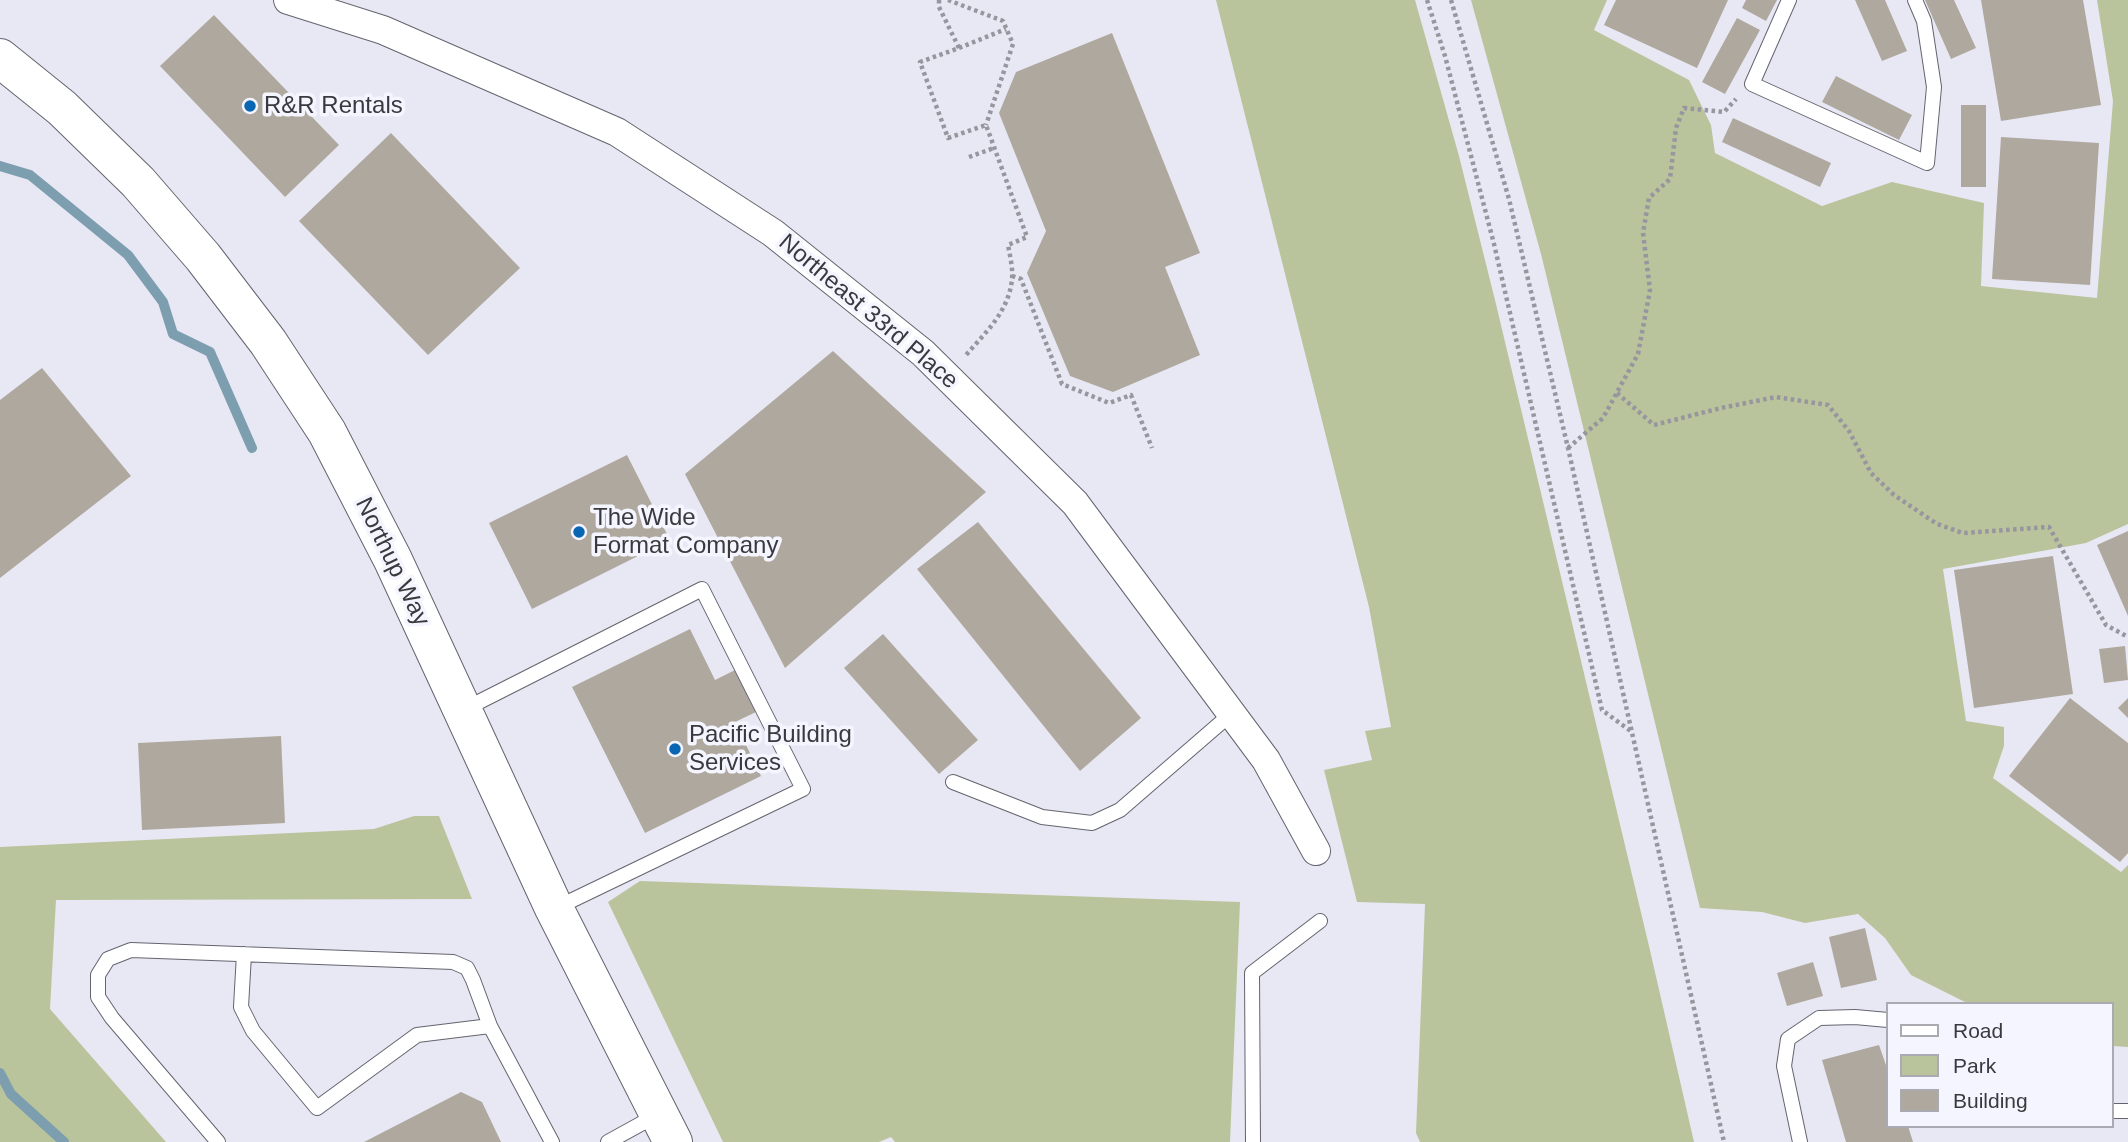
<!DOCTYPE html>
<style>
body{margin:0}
#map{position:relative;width:2128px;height:1142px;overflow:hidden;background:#e8e8f4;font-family:Arial,sans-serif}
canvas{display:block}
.legend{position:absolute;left:1886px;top:1002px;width:228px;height:126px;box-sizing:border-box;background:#f5f5ff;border:2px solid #aaaab2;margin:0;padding:9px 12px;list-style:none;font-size:21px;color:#3a3a3e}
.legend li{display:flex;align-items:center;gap:14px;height:35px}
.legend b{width:35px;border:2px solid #aaaab2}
</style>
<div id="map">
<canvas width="2128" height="1142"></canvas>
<ul class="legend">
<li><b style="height:9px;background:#fff"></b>Road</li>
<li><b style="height:19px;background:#b9c49c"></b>Park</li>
<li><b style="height:19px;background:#afa89e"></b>Building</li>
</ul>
</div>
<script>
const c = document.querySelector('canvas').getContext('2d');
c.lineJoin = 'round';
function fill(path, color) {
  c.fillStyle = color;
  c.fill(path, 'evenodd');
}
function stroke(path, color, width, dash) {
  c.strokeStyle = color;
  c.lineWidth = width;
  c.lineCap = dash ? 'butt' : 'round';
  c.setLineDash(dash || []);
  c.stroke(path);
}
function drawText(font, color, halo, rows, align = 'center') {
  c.font = font + ' Arial,sans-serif';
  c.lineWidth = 7;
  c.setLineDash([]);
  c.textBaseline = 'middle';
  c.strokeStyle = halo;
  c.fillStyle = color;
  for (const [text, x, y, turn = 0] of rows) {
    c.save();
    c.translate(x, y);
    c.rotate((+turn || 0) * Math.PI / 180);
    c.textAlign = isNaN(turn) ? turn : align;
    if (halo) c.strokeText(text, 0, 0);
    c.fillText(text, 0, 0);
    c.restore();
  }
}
fill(new Path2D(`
 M 1216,0 L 1415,0 L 1459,156 L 1495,300 L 1649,946 L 1694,1142 L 1420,1142 L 1416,1133 L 1425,904 L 1357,902 L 1324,770 L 1372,760 L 1365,731 L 1391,727 L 1369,607 Z
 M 1471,0 L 1607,0 L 1594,30 L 1689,80 L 1711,125 L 1715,153 L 1822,206 L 1892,182 L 1984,203 L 1981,286 L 2097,298 L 2113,101 L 2097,0 L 2128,0 L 2128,524 L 2086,543 L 1943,569 L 1966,721 L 2004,727 L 2004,746 L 1993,778 L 2121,872 L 2128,865 L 2128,1047 L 2112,1046 L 2112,1004 L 1969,1004 L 1911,975 L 1885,938 L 1858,914 L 1805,923 L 1762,912 L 1700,908 L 1541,254 Z
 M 414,816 L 439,816 L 472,899 L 56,900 L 50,1009 L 166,1142 L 0,1142 L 0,847 L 374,829 Z
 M 640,881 L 1240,902 L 1230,1142 L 895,1142 L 891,1137 L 879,1142 L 723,1142 L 608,902 Z`), '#b9c49c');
stroke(new Path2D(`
 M 0,166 L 30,175 L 128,255 L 163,302 L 173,334 L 210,352 L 252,448
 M 0,1073 L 11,1094 L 64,1142`), '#7c9eaf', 10);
fill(new Path2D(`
 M 1616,0 L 1728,0 L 1697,68 L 1604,25 Z
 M 1746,0 L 1777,0 L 1766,21 L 1742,8 Z
 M 1855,0 L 1885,0 L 1907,51 L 1882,61 Z
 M 1925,0 L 1954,0 L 1976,48 L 1951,59 Z
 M 1981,0 L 2083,0 L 2101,105 L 2001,121 Z
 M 214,15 L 339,145 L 285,197 L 160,66 Z
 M 1737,18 L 1760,30 L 1725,94 L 1702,82 Z
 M 1112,33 L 1200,253 L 1165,267 L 1200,355 L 1113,392 L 1070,376 L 1027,273 L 1046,231 L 999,113 L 1016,72 Z
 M 1836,76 L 1912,115 L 1899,140 L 1822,102 Z
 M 1961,105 L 1986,105 L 1986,187 L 1961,187 Z
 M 1733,118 L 1831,163 L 1820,187 L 1722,142 Z
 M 391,133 L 520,268 L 428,355 L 299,221 Z
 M 2001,137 L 2099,143 L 2090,285 L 1992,279 Z
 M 833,351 L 986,492 L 785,668 L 685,474 Z
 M 42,368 L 131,476 L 0,578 L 0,400 Z
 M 627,455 L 670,540 L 532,609 L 489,523 Z
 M 978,522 L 1141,718 L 1080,771 L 917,569 Z
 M 2128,531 L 2128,616 L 2097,545 Z
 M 2053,556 L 2073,694 L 1974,708 L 1954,570 Z
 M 690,629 L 715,680 L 735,670 L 756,712 L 735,722 L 761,776 L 645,833 L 572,687 Z
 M 883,634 L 978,740 L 939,774 L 844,668 Z
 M 2125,646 L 2128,680 L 2104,683 L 2099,649 Z
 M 2070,698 L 2128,743 L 2128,853 L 2120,862 L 2009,776 Z
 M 2128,698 L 2128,718 L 2118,708 Z
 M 281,736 L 285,823 L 142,830 L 138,743 Z
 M 1865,928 L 1877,980 L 1841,988 L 1829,937 Z
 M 1813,962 L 1823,996 L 1787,1006 L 1777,973 Z
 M 1879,1045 L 1888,1071 L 1888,1126 L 1908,1126 L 1913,1142 L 1846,1142 L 1822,1060 Z
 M 461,1092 L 482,1102 L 501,1142 L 364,1142 Z`), '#afa89e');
const lane = new Path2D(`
 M 1789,0 L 1752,84 L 1927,163 L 1934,87 L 1924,21 L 1915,0
 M 463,710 L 702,589 L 803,789 L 556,908
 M 953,782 L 1042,817 L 1092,823 L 1120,810 L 1232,713
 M 244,954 L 241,1007 L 253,1031 L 317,1108 L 417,1035 L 490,1026
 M 2112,1111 L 2128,1111
 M 218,1142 L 112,1018 L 98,997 L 98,975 L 108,959 L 131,950 L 453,962 L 467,968 L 473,980 L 490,1026 L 552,1142
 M 608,1142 L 657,1115
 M 1253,1142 L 1252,973 L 1320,921
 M 1800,1142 L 1784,1066 L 1788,1039 L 1819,1018 L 1855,1017 L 1888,1020`);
const street = new Path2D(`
 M 288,0 L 383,30 L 617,132 L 773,233 L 923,353 L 1075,503 L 1266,760 L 1316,851`);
const secondary = new Path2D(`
 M 0,58 L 62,108 L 138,182 L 203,257 L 268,342 L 327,432 L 393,560 L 554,908 L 673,1142`);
stroke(lane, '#64646f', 16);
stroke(street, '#64646f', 30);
stroke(secondary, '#64646f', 40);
stroke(new Path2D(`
 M 939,0 L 939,7 L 959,48 L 920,62 L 948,138 L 986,125 L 1027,237 L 1008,245 C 1010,256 1013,268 1012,279 C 1009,311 986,332 966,355
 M 948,0 L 1003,21 L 1013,44 L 986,125
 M 1427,0 L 1445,56 L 1494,244 L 1602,710 L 1632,732
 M 1451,0 L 1509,199 L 1568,448 L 1724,1142
 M 959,48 L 1006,29
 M 969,157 L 994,148
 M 1012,276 L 1021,279 L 1062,384 L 1109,403 L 1131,395 L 1152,448
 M 1617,393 L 1654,425 L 1721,408 L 1776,397 L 1828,405 L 1849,431 L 1871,473 L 1894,495 L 1937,524 L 1963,533 L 2049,527 L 2106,625 L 2128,637
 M 1568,448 L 1603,418 L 1638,354 L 1650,290 L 1643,233 L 1649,198 L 1670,179 L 1676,128 L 1684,108 L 1724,112 L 1736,99`), '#96969e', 4.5, [3.5, 3.5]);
stroke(lane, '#fff', 14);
stroke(street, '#fff', 28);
stroke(secondary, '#fff', 38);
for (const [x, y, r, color] of [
 [250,106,7,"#0a65b2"],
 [579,532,7,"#0a65b2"],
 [675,749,7,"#0a65b2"]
]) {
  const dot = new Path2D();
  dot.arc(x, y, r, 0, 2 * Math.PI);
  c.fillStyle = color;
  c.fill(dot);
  stroke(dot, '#f5f5ff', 2.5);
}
drawText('24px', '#3a3a3e', '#f5f5ff', [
 ["R&R Rentals",264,106],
 ["The Wide",593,518],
 ["Format Company",593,546],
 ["Pacific Building",689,735],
 ["Services",689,763]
], 'left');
drawText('24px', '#3a3a3e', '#f5f5ff', [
 ["Northeast 33rd Place",868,312,40],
 ["Northup Way",392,562,64]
]);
</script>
